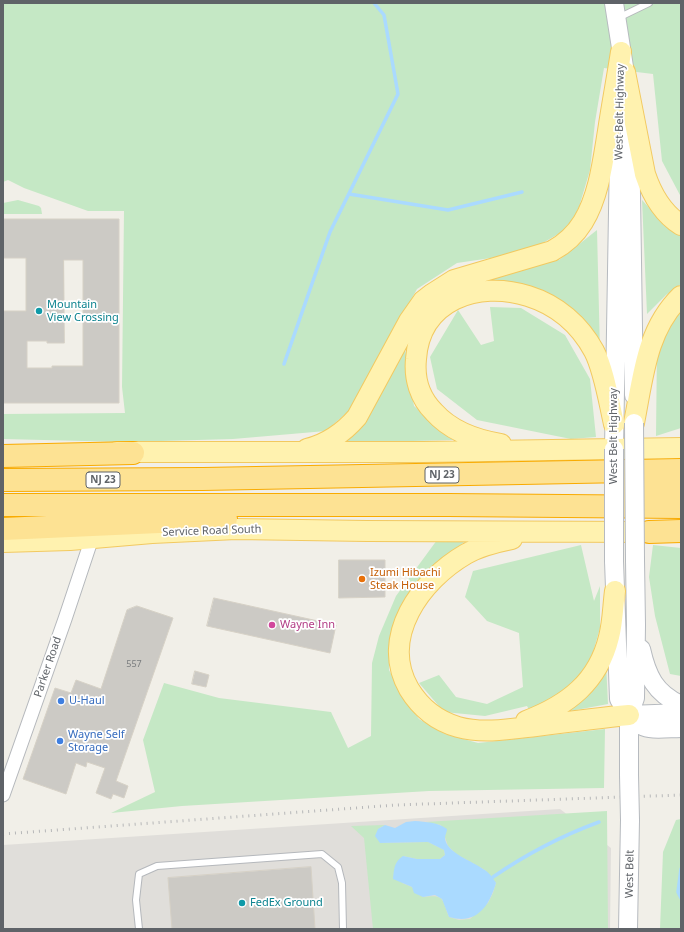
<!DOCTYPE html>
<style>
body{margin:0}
#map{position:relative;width:684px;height:932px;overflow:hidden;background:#f1efe8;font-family:"Noto Sans",sans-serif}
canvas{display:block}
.frame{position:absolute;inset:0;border:4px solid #5f6368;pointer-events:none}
</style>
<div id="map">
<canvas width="684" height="932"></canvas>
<div class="frame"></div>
</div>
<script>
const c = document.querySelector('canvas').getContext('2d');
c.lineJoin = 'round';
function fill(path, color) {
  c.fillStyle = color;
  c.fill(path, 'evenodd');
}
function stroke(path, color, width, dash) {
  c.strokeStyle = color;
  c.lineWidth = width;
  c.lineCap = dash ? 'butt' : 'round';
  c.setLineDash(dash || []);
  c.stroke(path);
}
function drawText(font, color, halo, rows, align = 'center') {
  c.font = font + ' "Noto Sans",sans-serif';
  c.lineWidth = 3.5;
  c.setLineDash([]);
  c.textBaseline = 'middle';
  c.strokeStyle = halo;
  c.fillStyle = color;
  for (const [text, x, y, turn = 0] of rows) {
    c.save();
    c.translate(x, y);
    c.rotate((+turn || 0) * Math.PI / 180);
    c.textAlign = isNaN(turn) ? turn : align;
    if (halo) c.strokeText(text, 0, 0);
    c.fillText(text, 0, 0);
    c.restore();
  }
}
fill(new Path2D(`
 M 560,809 L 611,848 L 610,929 L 3,929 L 3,845 Z`), '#e0deda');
fill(new Path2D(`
 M 3,3 L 681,3 L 681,197 L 662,161 L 653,74 L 604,68 L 595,122 L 590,170 L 579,207 L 569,228 L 525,253 L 457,263 L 417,289 L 352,408 L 326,431 L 233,439 L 125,442 L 3,439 L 3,414 L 125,413 L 122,387 L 124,211 L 88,211 L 24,188 L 8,180 L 3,182 Z
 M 18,200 L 39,206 L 41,208 L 42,214 L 3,214 L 3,203 Z
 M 642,200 L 667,227 L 681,235 L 681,284 L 666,295 L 647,314 Z
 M 597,230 L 600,352 L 534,289 L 475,279 L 560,254 L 559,260 Z
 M 490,307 L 521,308 L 565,335 L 590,379 L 596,437 L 571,439 L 477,420 L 437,389 L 430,357 L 458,310 L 481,345 L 494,341 Z
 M 681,307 L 681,428 L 656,436 L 657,345 Z
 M 404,342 L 414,406 L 453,440 L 333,443 Z
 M 437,540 L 467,540 L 434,565 L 407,597 L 390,640 L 389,670 L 402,695 L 419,719 L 445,734 L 478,743 L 605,729 L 604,788 L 429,791 L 182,806 L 111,813 L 155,792 L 143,740 L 164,683 L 219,698 L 331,712 L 348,748 L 371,736 L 372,663 L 379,636 L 396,596 Z
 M 581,545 L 594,601 L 600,586 L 600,628 L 592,656 L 573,685 L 531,713 L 527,706 L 485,716 L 444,712 L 419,683 L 439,675 L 456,697 L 487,704 L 523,687 L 519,633 L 487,621 L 465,597 L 473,571 Z
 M 653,545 L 681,548 L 681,676 L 670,674 L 655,616 L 649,577 Z
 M 606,663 L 608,704 L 560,713 Z
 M 607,811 L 608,929 L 373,929 L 364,838 L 351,826 L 385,825 L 378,829 L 380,843 L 428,842 L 444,850 L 445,855 L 440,859 L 417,859 L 403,856 L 402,883 L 412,887 L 423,897 C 445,894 442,899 449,917 L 459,920 L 470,919 L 488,903 L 493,893 L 496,883 L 485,870 L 456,854 L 448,846 L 441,825 L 425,822 Z
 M 681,819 L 681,929 L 660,929 L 663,852 L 676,820 Z`), '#c5e8c5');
fill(new Path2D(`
 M 415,821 C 426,822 438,822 447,829 C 447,832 445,835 445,838 C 446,853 473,861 483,869 C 489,872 493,878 496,883 C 489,907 476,925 449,917 L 442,899 L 435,895 L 423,897 L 414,893 L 412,887 L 393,879 C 394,869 394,862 403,856 L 417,859 L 440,859 L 445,855 L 444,850 L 428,842 L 380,843 L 375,836 L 378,829 L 385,825 L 395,828 L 406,822 Z`), '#aadaff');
stroke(new Path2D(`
 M 349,194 L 448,210 L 522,192
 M 284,364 L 330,232 L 398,94 L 384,15 L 374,3
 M 681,869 L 678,892 L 681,898
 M 493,877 C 525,855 561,836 599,822`), '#aadaff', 3.5);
const building = new Path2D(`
 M 3,219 L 119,219 L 119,403 L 3,403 L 3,311 L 26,311 L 26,258 L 3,258 ZM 64,260 L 83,260 L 83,366 L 52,366 L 52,368 L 27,368 L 27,341 L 47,341 L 47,343 L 64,343 Z
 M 339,560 L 385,560 L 385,597 L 339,598 Z
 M 214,598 L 336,625 L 330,653 L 207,626 Z
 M 137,606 L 173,618 L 116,781 L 128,786 L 124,798 L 113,794 L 111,799 L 96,793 L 105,768 L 87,762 L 86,767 L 76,763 L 66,794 L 23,779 L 55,688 L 71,693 L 76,680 L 101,689 L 127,610 Z
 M 195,671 L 209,675 L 206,687 L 192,684 Z
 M 311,867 L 315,929 L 172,929 L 168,878 Z`);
fill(building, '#cccac5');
stroke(building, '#d6d1c6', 1);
const lane = new Path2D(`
 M 618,18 L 649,3
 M 139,929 L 136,900 L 139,874 L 157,866 L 322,854 L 338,867 L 342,883 L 343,929`);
const street = new Path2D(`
 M 3,795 L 65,619 L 92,538`);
const secondary = new Path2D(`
 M 614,3 L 624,67
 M 630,128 L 634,395
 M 614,449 L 619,153
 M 614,561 L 619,699 C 639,733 644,729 681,728
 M 641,649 C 647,676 655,693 681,705
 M 629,715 L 681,713
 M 629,775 L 629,715 L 635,698 L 636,625 L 635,560
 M 628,929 L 630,820`);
const primary = new Path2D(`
 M 625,72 L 645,174 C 652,195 662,213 681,225
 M 634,423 C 643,378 646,330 681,296
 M 501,444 C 476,440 451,431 434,412 C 420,398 414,379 416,359 C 420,300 478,280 528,296 C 557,305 580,325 594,351 C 604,370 609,402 614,424
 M 307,449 C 327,444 344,432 357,417 L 409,321 L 423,301 L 432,294 L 454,280 L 552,251 C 565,244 575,235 583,222 C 599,196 603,161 608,131 C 612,104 617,78 621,52
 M 117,452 L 423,452 L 681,448
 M 512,539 C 497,542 480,546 466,554 C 421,580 379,637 409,689 C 420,707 437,721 458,727 C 483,734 511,729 536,726 C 567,722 598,718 629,715
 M 3,542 L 70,540 L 152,533 L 236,529 L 367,531 L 653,532
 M 526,721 C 568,705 598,682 609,637 C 613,622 613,606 615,591`);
const highway = new Path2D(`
 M 3,456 L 133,453
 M 3,480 L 203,479 L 681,470
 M 624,486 L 681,487
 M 3,505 L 448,505 L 681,507
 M 3,529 L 226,519
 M 649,532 L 681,531`);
stroke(lane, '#b5b8bc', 8);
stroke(street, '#b5b8bc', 15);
stroke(secondary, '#b6babf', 20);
stroke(primary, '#f2c960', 22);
stroke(highway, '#f9ab00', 24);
stroke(lane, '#fff', 6);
stroke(street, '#fff', 13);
stroke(secondary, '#fff', 18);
stroke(primary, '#fff2af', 20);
stroke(highway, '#fde293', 22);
stroke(new Path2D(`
 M 3,834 L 396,805 L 681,795`), '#b6b7b8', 3, [1, 5]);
const secondaryBridge = new Path2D(`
 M 634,423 L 635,560
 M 614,561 L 614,449
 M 629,775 L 630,820`);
stroke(secondaryBridge, '#b6babf', 20, []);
stroke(secondaryBridge, '#fff', 18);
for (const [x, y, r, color] of [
 [39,311,4,"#0f9aa8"],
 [362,579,4,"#e8710a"],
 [272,625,4,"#d1479c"],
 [61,701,4,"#3f7fe0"],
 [60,741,4,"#3f7fe0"],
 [242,903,4,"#0f9aa8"]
]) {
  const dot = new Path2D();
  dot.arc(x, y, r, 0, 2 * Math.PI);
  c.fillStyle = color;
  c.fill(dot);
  stroke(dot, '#fff', 1.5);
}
drawText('9px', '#7a7d7f', null, [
 ["557",134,664]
]);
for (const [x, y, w] of [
 [442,475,34],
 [103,480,34]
]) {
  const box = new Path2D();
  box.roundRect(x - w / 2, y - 8, w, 16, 3);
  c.fillStyle = '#fff';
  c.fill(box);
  stroke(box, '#5f6368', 1);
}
drawText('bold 10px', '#5f6368', null, [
 ["NJ 23",442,475],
 ["NJ 23",103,480]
]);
drawText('11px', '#5f6368', '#fff', [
 ["West Belt Highway",620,112,-89],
 ["West Belt Highway",614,436,-90],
 ["Service Road South",212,531,-2],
 ["Parker Road",48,667,-71],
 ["West Belt",630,874,-89]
]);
drawText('11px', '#0d838f', '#fff', [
 ["Mountain",47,305],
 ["View Crossing",47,318],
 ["FedEx Ground",250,903]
], 'left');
drawText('11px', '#c56008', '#fff', [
 ["Izumi Hibachi",370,573],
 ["Steak House",370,586]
], 'left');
drawText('11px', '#b23c85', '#fff', [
 ["Wayne Inn",280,625]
], 'left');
drawText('11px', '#366cbe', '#fff', [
 ["U-Haul",69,701],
 ["Wayne Self",68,735],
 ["Storage",68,748]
], 'left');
</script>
